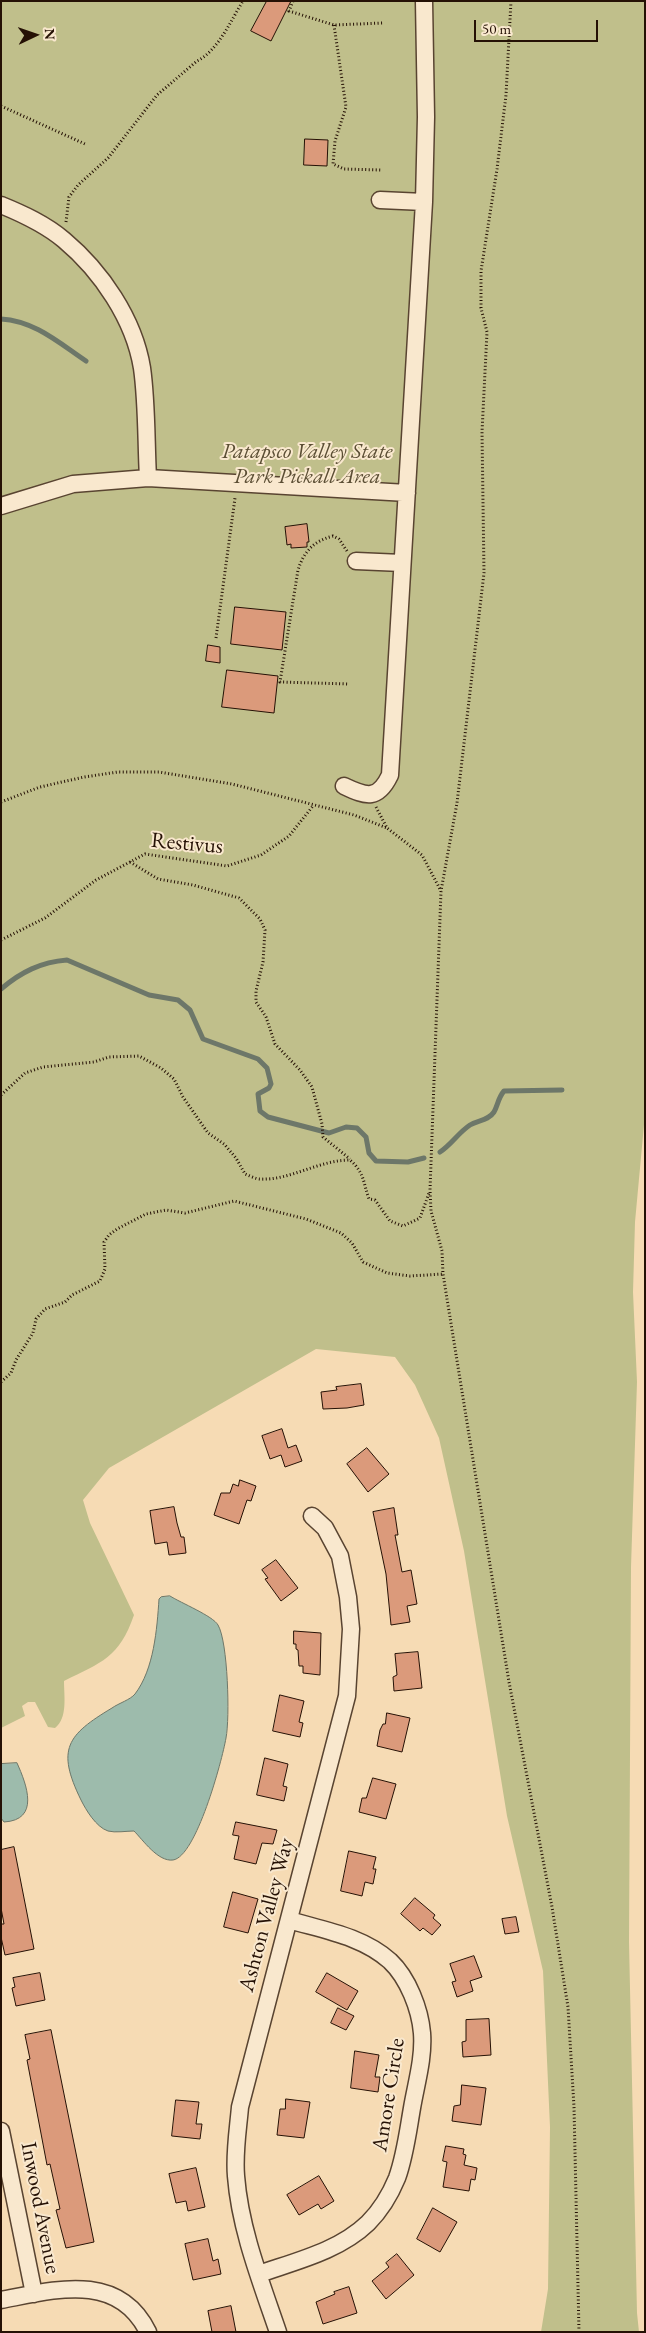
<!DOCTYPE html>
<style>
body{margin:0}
#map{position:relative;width:646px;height:2333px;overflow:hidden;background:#f6dbb4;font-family:"EB Garamond",serif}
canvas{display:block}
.frame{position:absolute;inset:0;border:2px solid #251105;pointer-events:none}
.north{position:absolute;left:10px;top:10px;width:50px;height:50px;-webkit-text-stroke:4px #f9e8ce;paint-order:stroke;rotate:87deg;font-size:14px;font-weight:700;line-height:20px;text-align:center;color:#251105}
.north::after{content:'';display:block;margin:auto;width:18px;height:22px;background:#251105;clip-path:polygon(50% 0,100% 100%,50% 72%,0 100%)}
.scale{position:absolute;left:474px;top:20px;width:124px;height:22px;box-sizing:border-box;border:2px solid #251105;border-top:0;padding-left:6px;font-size:15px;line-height:18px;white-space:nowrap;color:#251105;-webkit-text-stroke:4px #f9e8ce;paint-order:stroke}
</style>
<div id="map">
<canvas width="646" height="2333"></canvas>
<div class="frame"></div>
<div class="north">N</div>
<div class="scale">50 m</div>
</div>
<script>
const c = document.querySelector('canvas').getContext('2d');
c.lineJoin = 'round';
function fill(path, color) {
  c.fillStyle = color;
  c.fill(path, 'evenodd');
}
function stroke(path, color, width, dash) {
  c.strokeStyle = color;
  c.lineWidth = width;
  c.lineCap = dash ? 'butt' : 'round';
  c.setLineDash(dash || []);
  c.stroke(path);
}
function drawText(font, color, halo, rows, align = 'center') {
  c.font = font + ' "EB Garamond",serif';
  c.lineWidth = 4;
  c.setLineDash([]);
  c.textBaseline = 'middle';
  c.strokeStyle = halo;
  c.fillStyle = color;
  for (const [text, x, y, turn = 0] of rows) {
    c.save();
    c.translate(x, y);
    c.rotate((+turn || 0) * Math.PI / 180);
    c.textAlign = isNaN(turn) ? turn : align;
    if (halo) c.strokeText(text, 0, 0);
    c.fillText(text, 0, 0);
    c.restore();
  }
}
fill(new Path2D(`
 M 1,1 L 645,1 L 645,1114 L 635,1222 L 633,1292 L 637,1382 L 631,1567 L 629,1942 L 637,2313 L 639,2332 L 541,2332 L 548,2289 L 550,2127 L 543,1971 L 507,1816 L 464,1551 L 439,1438 L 415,1385 L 395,1357 L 316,1349 L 109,1468 L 83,1500 L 90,1523 L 134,1615 C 119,1658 102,1662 64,1681 C 64,1696 68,1718 55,1728 L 48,1727 L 35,1702 L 28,1702 L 22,1706 L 25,1716 L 1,1728 Z`), '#c0bf8b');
const water = new Path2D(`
 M 170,1596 C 181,1603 213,1616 218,1625 C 228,1642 230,1718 226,1738 C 222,1761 196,1857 173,1860 C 158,1862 143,1840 134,1831 C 127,1831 115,1833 108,1831 C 96,1827 86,1810 81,1800 C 56,1749 67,1735 112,1708 C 119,1703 130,1700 135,1694 C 154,1669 157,1629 159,1599 L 161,1597 Z
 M 17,1763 C 27,1785 40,1820 4,1822 L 1,1818 L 1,1764 Z`);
fill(water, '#9dbbac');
stroke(water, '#6d7769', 1);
stroke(new Path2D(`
 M 1,319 C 35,321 59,343 86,361
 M 1,989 C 21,972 41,962 67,960 L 149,995 L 178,1000 L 190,1010 L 203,1039 L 258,1059 L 267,1068 L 271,1084 L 269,1088 L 258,1094 L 260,1111 L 268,1117 L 329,1133 L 346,1127 L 357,1128 L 366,1137 L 369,1153 L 376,1161 L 408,1162 L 424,1158
 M 440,1152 C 452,1144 458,1133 470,1125 C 478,1120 488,1121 494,1112 C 498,1105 498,1098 504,1091 L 562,1090`), '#6d7769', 5);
const building = new Path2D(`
 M 267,1 L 291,1 L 271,41 L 251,31 Z
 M 305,139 L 328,140 L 327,166 L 304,165 Z
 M 307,524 L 309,542 L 307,542 L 307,547 L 291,548 L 291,544 L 287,545 L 285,527 Z
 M 235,607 L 286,612 L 282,650 L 231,644 Z
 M 208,645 L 220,647 L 220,663 L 206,661 Z
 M 227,670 L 278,676 L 274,713 L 222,707 Z
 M 361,1384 L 364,1405 L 347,1408 L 323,1409 L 321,1392 L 337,1390 L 336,1387 Z
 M 282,1429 L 288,1448 L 296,1445 L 302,1461 L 285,1467 L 281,1455 L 270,1459 L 262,1436 Z
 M 367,1448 L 389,1474 L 368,1492 L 347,1464 Z
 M 240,1480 L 256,1486 L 251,1501 L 247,1500 L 239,1524 L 214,1515 L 221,1493 L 230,1493 L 233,1484 L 238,1486 Z
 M 174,1507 L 177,1523 L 181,1537 L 184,1537 L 186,1553 L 169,1555 L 167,1542 L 155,1544 L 150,1511 Z
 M 394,1508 L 398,1535 L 395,1535 L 402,1572 L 411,1570 L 417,1604 L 407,1606 L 410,1622 L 391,1625 L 386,1574 L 373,1512 Z
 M 276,1560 L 298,1588 L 281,1601 L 265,1579 L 268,1578 L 262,1570 Z
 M 294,1631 L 321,1633 L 320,1675 L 303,1673 L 303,1666 L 299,1666 L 298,1650 L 296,1649 L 296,1644 L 294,1644 Z
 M 418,1652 L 422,1688 L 394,1691 L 393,1677 L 397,1675 L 395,1654 Z
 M 280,1695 L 304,1701 L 299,1722 L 303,1723 L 300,1737 L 273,1731 Z
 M 387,1713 L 410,1718 L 402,1752 L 377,1746 L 380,1730 L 383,1724 L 385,1724 Z
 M 265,1758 L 288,1764 L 283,1786 L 287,1787 L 284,1801 L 257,1795 Z
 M 373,1778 L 396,1784 L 386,1819 L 359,1812 L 362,1798 L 366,1798 Z
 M 236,1822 L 277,1830 L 273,1844 L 262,1843 L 256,1864 L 234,1859 L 239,1836 L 233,1835 Z
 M 14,1847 L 34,1949 L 5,1955 L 1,1937 L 1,1924 L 4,1924 L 1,1908 L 1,1850 Z
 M 349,1851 L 376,1857 L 373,1869 L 376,1869 L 373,1884 L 365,1882 L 362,1896 L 341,1891 Z
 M 233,1892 L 258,1899 L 248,1933 L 224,1927 Z
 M 415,1898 L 435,1915 L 433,1918 L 441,1925 L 432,1935 L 423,1928 L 420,1931 L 401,1914 Z
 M 516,1917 L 519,1932 L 505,1934 L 502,1919 Z
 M 474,1956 L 482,1977 L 470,1981 L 473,1991 L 457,1997 L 452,1982 L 456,1981 L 450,1964 Z
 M 40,1973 L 45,2000 L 16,2006 L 12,1988 L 15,1987 L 13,1978 Z
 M 327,1973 L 358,1991 L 347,2010 L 316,1992 Z
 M 338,2008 L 354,2016 L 346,2030 L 331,2023 Z
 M 489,2019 L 491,2055 L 463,2057 L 462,2042 L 466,2041 L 466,2020 Z
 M 51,2030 L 94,2242 L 66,2248 L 56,2210 L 60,2209 L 50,2164 L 47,2165 L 27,2060 L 30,2059 L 25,2035 Z
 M 355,2051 L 379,2055 L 375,2077 L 380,2077 L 378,2092 L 351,2088 Z
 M 462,2085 L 486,2088 L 481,2125 L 452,2121 L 454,2106 L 460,2105 Z
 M 286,2099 L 310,2102 L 304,2138 L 277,2135 L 280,2109 L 285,2109 Z
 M 176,2100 L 199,2102 L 196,2124 L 202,2124 L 200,2139 L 172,2136 Z
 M 446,2146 L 464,2149 L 463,2154 L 466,2155 L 464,2165 L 477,2168 L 475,2180 L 471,2179 L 469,2191 L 443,2187 L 447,2162 L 443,2161 Z
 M 196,2168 L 205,2207 L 188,2211 L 186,2201 L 176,2203 L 169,2174 Z
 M 319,2176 L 334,2201 L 321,2209 L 318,2204 L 299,2215 L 287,2195 Z
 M 433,2208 L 457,2222 L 440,2252 L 417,2239 Z
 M 208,2239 L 213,2261 L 218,2259 L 221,2274 L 193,2280 L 185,2244 Z
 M 397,2254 L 414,2275 L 386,2299 L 372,2281 L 389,2267 L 386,2263 Z
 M 349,2287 L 357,2313 L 323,2324 L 316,2302 L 335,2294 L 334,2292 Z
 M 231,2306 L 236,2332 L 212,2332 L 208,2311 Z`);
fill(building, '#db9a7b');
stroke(building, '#251105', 1);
const minor = new Path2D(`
 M 380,200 L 424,202
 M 1,205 C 23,214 45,224 64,240 C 101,271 134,319 142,368 C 147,403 146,441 148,478
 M 1,506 L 73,484 L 148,478 L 407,493
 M 356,561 L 402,563
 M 344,786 C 367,797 378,800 390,775 L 424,202 L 426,117 L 424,1
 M 1,2131 L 34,2294
 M 259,2274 C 296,2261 339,2251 368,2223 C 380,2211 390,2195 397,2178 C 405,2156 408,2131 412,2108 C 416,2084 424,2058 422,2033 C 420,2009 408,1978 390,1961 C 362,1936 323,1930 289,1920
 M 1,2300 C 54,2290 118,2271 148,2332
 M 278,2332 C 261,2282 240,2229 236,2176 C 234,2153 238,2130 240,2107 L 347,1696 L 351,1629 L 348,1597 L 340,1556 L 325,1528 L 312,1516`);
stroke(minor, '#594431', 19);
stroke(new Path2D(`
 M 293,1 L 289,11 L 334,25 L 383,23
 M 511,1 L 506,95 L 497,169 L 481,271 L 481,308 L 487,332 L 482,432 L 484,573 L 457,803 L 441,891 L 430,1190 L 431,1211 L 442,1251 L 443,1274 L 509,1682 L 552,1907 L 568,2007 L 574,2107 L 579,2332
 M 334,25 L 346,107 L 335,141 L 333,164 L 344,169 L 381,170
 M 1,106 L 85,144
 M 66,222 L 69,197 L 78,185 L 108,158 L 157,95 L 197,61 C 218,51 231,20 243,1
 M 347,551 L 339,539 L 333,536 C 314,541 304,551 298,570 L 280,682 L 349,684
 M 216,638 L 235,498
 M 1,802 L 40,787 L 84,777 L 118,772 L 159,772 L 232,784 L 354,815 L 387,828
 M 376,807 L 387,828 L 422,855 L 441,891
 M 130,862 L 158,879 L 193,885 L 239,898 L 260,919 L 265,930 L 263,962 L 256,991 L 256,1002 L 266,1017 L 275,1044 L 300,1070 L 312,1087 L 322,1124 L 323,1137 L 350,1159
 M 1,940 L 45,918 L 96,880 L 145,854 L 227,866 L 261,855 L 289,836 L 313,806
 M 1,1095 L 25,1073 L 43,1067 L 94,1062 L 109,1057 L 139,1056 L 161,1068 L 174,1079 L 183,1097 L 208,1133 L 224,1144 L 236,1158 L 245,1174 C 250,1176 256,1179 260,1179 C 289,1181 319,1160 350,1160 C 365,1173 363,1183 369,1199 L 375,1200 L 390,1221 L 403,1226 L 420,1218 L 429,1193
 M 1,1382 L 11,1373 L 16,1360 L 33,1333 L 36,1319 L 45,1309 L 65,1302 L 72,1295 L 100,1281 L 105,1269 L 104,1242 L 109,1235 L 117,1229 L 146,1214 L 166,1210 L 185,1213 L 234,1201 L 306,1219 L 341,1233 L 352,1243 L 363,1262 L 387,1273 L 410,1276 L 443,1274`), '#251105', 3, [1, 2.5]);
stroke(minor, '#f9e8ce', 16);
drawText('italic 22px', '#5b4e34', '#f9e8ce', [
 ["Patapsco Valley State",307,452],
 ["Park Pickall Area",307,477]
]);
drawText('22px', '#251105', '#f9e8ce', [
 ["Restivus",187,844,5],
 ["Ashton Valley Way",267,1915,-75],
 ["Amore Circle",389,2095,-81],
 ["Inwood Avenue",40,2208,79]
]);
</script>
